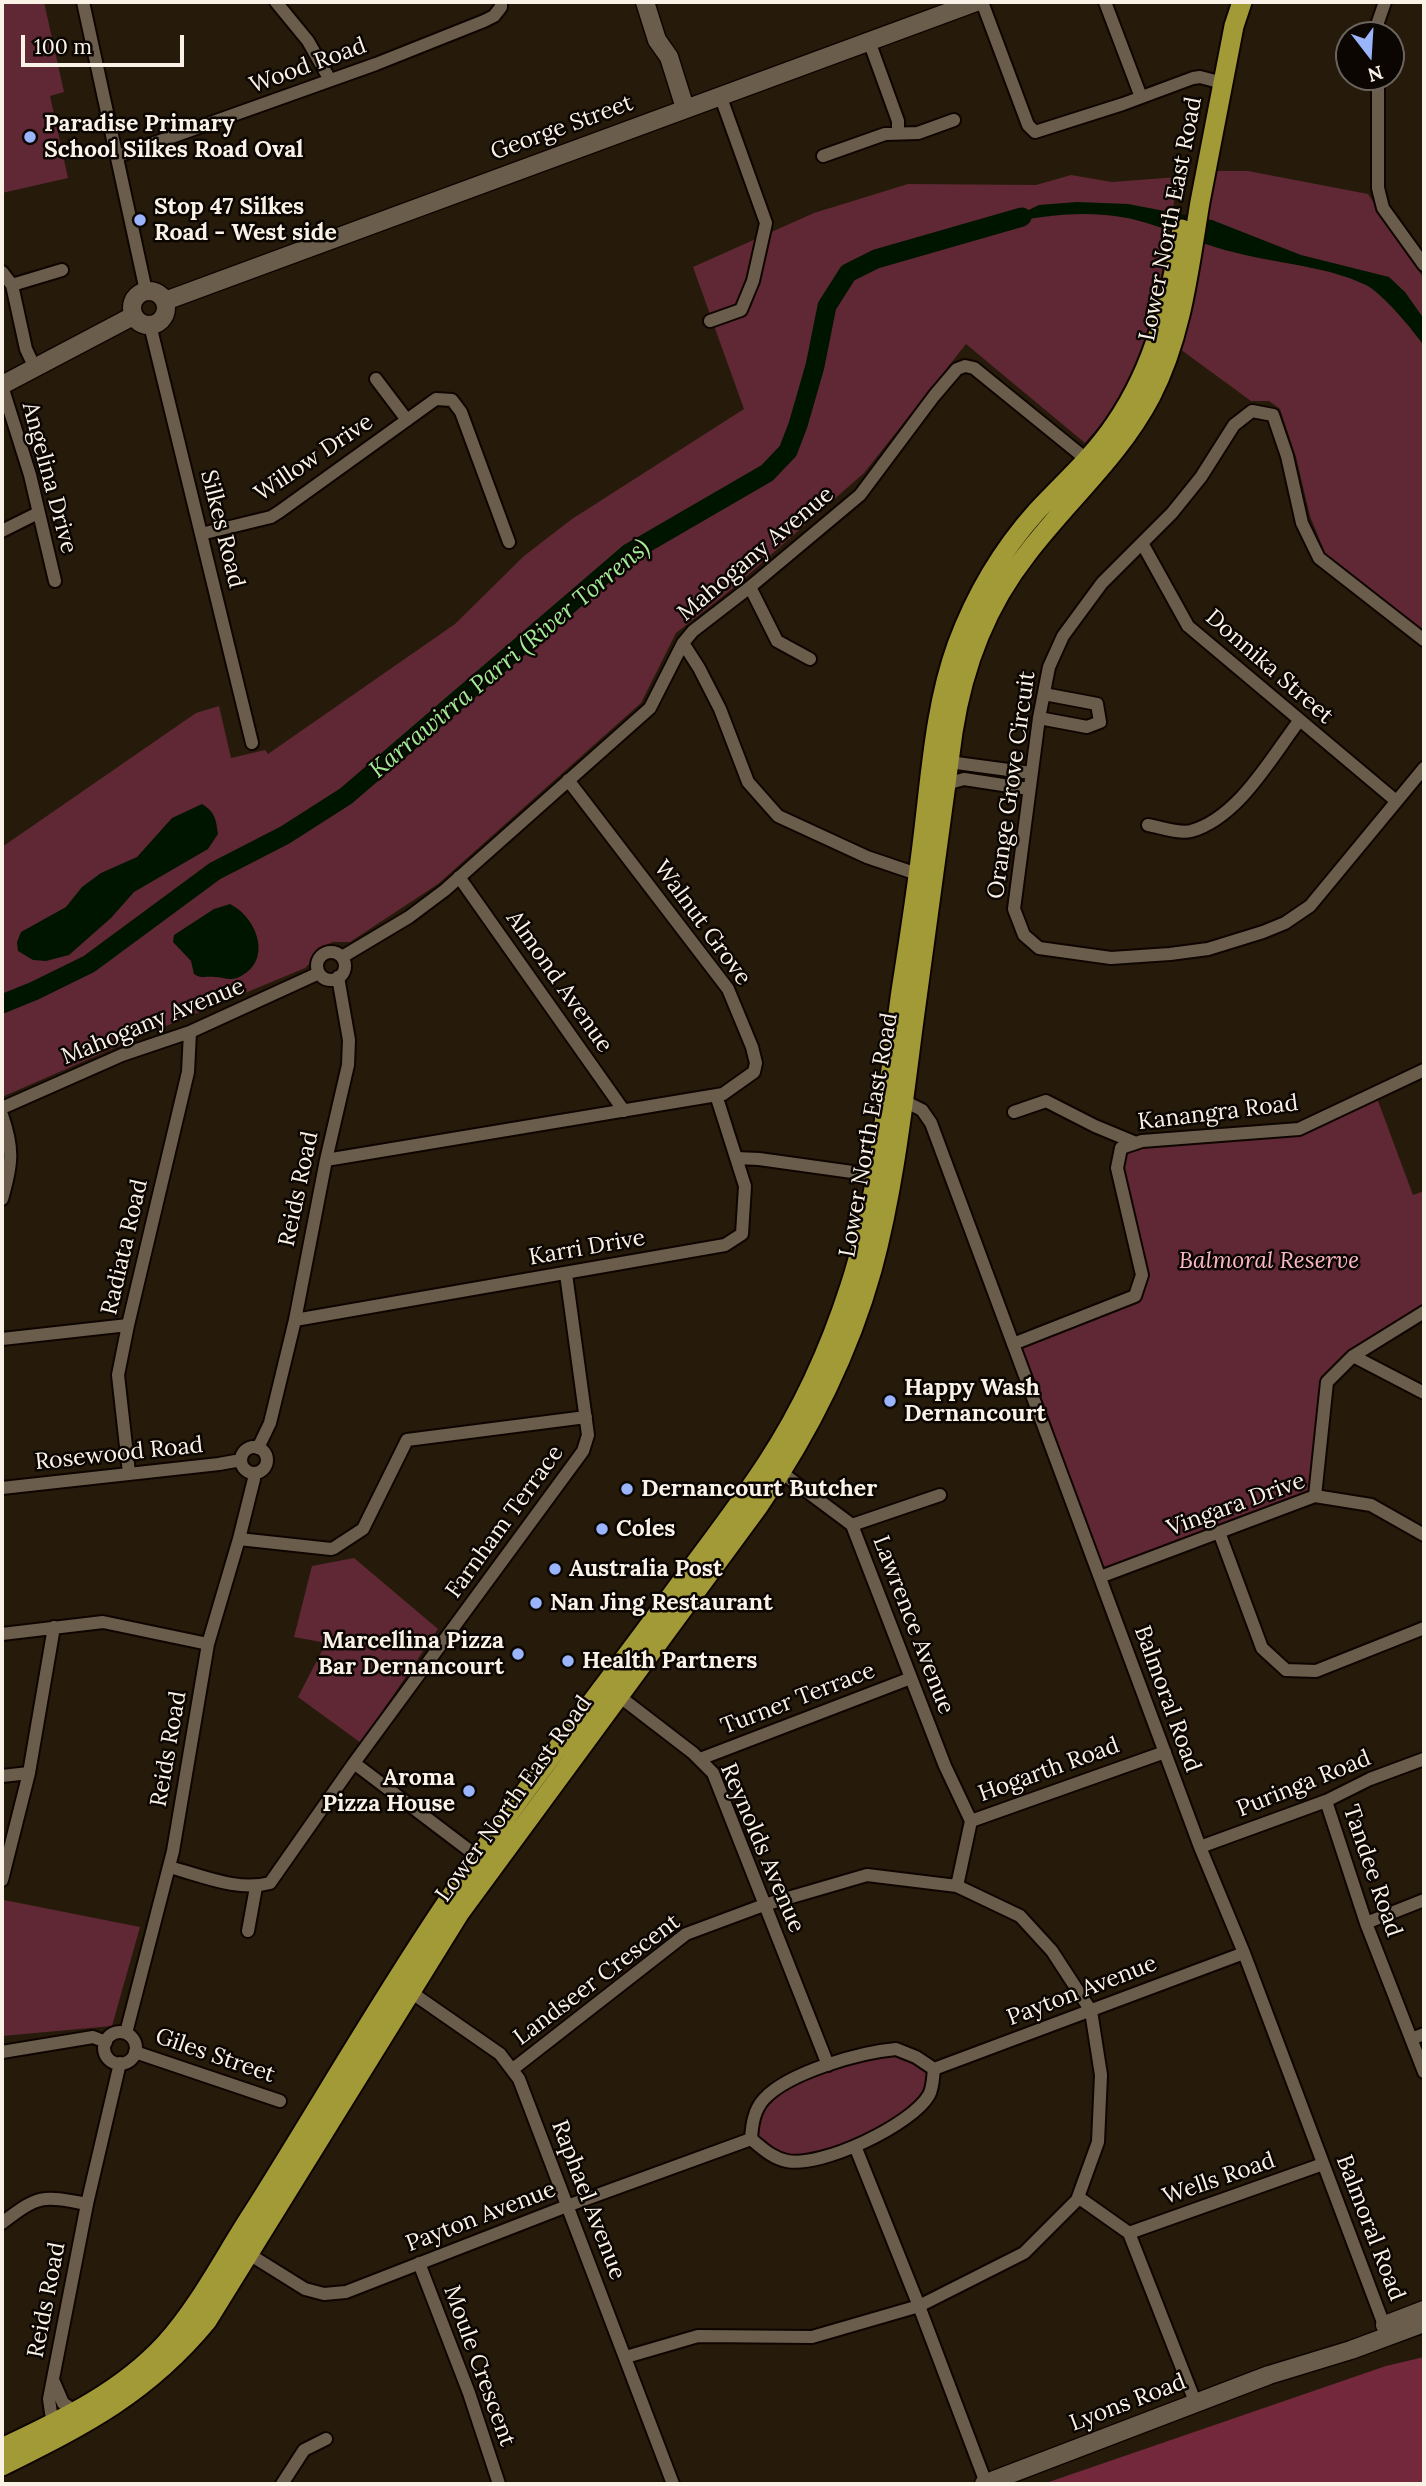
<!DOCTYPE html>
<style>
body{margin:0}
#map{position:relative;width:1426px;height:2486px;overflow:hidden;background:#261b0a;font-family:Lora,serif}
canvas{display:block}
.frame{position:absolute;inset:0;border:4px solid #faf2e7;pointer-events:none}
.north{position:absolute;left:1335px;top:21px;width:70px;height:70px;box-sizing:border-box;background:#0b0602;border:2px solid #6b645e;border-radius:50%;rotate:163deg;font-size:19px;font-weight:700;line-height:28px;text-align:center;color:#faf2e7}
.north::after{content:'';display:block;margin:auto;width:24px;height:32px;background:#9bb5fd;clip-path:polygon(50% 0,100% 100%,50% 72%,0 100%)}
.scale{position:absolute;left:21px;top:35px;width:163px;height:32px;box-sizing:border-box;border:4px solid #faf2e7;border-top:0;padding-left:9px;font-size:21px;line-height:24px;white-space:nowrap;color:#faf2e7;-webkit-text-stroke:5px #0b0602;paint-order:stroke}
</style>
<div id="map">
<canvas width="1426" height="2486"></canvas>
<div class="frame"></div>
<div class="north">N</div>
<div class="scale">100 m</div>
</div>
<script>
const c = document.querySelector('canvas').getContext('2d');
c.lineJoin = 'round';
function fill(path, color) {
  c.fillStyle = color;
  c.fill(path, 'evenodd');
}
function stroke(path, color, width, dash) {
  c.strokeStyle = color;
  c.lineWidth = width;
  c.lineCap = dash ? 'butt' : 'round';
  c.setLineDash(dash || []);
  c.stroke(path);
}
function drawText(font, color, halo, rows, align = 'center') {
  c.font = font + ' Lora,serif';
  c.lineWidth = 5;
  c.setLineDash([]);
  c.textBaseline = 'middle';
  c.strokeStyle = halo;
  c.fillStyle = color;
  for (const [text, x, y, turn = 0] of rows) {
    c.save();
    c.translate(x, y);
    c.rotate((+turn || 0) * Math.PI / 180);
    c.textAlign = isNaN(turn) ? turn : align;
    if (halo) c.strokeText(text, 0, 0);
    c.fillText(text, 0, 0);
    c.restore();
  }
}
fill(new Path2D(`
 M 2,2 L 44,2 L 64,92 L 50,96 L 68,178 L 2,193 Z
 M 1215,171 L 1248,171 L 1368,194 L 1424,279 L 1424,631 L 1325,553 L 1310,516 L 1296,457 L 1280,409 L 1269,401 L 1251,401 L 1180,349 Z
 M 1071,175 L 1112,182 L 1178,177 C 1165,256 1156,340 1112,409 C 1105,421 1094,432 1085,443 L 966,344 L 864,473 L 732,589 L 676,633 L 641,703 L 438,884 L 350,942 L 333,942 L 318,948 L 314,959 L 305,968 L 137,1038 L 2,1097 L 2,847 L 196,713 L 219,706 L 231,758 L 265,750 L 268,754 L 455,624 L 524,556 L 572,519 L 744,409 L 693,267 L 814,213 L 908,184 L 1036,185 Z
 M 1375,1093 L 1413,1195 L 1424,1191 L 1424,1312 L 1327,1382 L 1315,1496 L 1100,1577 L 1013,1344 L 1135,1296 L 1142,1275 L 1117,1168 L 1121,1148 L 1299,1129 Z
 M 354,1558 L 438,1629 L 361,1743 L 298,1697 L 326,1643 L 294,1637 L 312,1566 Z
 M 4,1900 L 140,1927 L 112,2026 L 2,2036 Z
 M 896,2049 L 934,2069 L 931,2093 L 855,2146 L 789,2161 L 751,2139 L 752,2119 L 782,2084 Z`), '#602834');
fill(new Path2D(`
 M 1424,2357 L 1424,2484 L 1043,2484 L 1386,2366 Z`), '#73283b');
fill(new Path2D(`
 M 1077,202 L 1128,204 L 1212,220 L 1301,255 L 1389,277 L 1405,292 L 1424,319 L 1424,346 C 1414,331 1381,292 1366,285 C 1326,266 1280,264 1237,253 C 1209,247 1184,235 1156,226 C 1102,207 1054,214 999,224 L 1039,205 Z
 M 202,804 C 215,812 216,819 218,834 L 208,849 L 134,892 L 111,918 L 69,955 L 46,961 L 33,960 L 18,951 L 17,942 L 21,932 L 66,907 L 82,887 L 101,873 L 137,857 L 172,818 Z
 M 230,904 C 258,918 274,963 237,978 C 229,981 222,977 215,977 C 206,976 201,979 194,974 L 191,961 L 173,942 L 174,935 L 214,909 Z`), '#001500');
stroke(new Path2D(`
 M 2,1004 L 34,991 L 89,964 L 215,871 L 285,835 L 346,796 L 629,553 L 767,473 L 788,451 L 798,425 L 815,366 L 827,306 L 848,273 L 876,259 L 1022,217`), '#001500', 19);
const street = new Path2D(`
 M 83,2 L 146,291
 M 276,2 L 308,41 L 330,80
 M 982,2 L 1028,125 L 1035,132 L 1123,104 L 1193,78 L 1200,77 L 1223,83
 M 1105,2 L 1141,97
 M 1378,35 L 1378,22 L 1385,2
 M 869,41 L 898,121 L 898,132
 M 1378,77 L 1378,188 L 1383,208 L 1424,265
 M 118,156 L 376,64 L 484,21 L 494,16 L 501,7 L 501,2
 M 823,156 L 885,134 L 918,133 L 954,120
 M 2,272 L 12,285 L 26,349 L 35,368
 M 12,285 L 62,270
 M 710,321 L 741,310 L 753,281 L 766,223 L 720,95
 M 150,325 L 252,743
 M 376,379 L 407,420
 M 2,386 L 30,475 L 55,581
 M 2,531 L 38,513
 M 201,534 L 271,517 L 279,512 L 436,399 L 452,400 L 461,412 L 509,542
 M 1142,543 L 1188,626 L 1395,800
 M 750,587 L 777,641 L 810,659
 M 1424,640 L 1319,558 L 1302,523 L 1287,456 L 1273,415 L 1252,411 L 1234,425 L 1201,477 L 1172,513 L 1102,583 L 1063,636 L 1049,667 L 1039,718 L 1014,909 L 1024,935 L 1039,948 L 1111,958 L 1170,954 L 1208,949 L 1263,932 L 1285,923 L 1310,906 L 1424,768
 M 683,643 L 699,668 L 720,709 L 748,782 L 778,816 L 867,857 L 923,876
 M 1039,718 L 1087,727 L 1100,722 L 1097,704 L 1044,694
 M 944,765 L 949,762 L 1031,773
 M 946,784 L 964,779 L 1029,789
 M 1148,825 C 1160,827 1179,834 1191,831 C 1238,818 1271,758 1299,721
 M 459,877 L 624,1111
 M317 966a14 14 0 1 1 28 0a14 14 0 1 1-28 0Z
 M 342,957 L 409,917 L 445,890 L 650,708 L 683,643 L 693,631 L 750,587 L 860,495 L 934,396 L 957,369 L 965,366 L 974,368 L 1091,463
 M 900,1099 L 922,1110 L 931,1123 L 1200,1847 L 1244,1953 L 1387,2333
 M 2,1108 L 122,1055 L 190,1032 L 319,973
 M 1014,1112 L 1046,1101 L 1095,1126 L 1136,1143
 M 2,1115 C 14,1149 12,1165 2,1199
 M 736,1158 L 759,1159 L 881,1176
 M 326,1160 L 723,1094 L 754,1072 L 756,1063 L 752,1047 L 728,989 L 568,780
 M 295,1320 L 725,1245 L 742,1234 L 745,1186 L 716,1095
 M 2,1339 L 128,1325
 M 1013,1344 L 1135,1296 L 1142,1275 L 1117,1168 L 1121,1148 L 1142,1141 L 1299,1129 L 1424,1070
 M 1353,1356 L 1424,1393
 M241 1460a13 13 0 1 1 26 0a13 13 0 1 1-26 0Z
 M 258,1448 L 270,1423 L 295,1320 L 326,1160 L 348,1065 L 349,1040 L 338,977
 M 781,1472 L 852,1525 L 945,1766 L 971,1821
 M 129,1473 L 118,1375 L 128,1325 L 188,1072 L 190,1032
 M 2,1488 L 219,1464 L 241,1460
 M 1315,1496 L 1327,1382 L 1353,1356 L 1424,1312
 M 852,1525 L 940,1495
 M 1219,1532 L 1262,1648 L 1286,1670 L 1316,1671 L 1424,1628
 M 239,1539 L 331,1549 L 334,1548 L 363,1529 L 407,1440 L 586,1417
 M 1100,1577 L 1315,1496 L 1371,1505 L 1424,1535
 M 2,1634 L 103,1622 L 208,1644
 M 615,1693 L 693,1753 L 713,1773 L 828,2065
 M 700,1759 L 911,1678
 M 354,1763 L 482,1860
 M 2,1776 L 29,1773
 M 1326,1801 L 1366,1923 L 1424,2072
 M 1200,1847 L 1326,1801 L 1370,1779 L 1424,1759
 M 169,1867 C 201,1875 237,1892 270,1883 L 354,1763 L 583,1451 L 588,1435 L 566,1274
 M 2,1880 L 29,1773 L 54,1627
 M 957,1886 L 971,1821 L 1165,1752
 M 1366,1923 L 1424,1900
 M 248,1931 L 256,1887
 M 405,1988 L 500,2054 L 519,2079 L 673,2484
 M104 2048a16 16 0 1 1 32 0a16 16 0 1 1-32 0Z
 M 126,2033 L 173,1851 L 208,1644 L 239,1539 L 254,1479 L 253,1473
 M 1411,2039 L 1424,2034
 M 896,2049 L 916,2057 L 934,2069 C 933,2077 933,2088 929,2095 C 912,2125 821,2168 787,2161 C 772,2158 762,2148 751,2139 C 752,2124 754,2110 764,2099 C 789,2072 861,2052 896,2049 Z
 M 2,2052 L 93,2037 L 106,2042
 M 135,2052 L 280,2101
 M 513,2069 L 686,1934 L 764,1905 L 867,1875 L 957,1886 L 1020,1916 L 1052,1951 L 1091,2011 L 1101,2075 L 1098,2142 L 1077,2200 L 1024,2253 L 919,2306 L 812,2337 L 698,2336 L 626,2357
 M 934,2069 L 1244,1953
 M 855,2146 L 919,2306 L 986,2483
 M 1078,2197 L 1129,2233 L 1196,2404
 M 2,2223 C 39,2195 41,2195 87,2204
 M 1129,2233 L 1323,2164
 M 244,2251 L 305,2289 L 324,2294 L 346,2292 L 567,2206 L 751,2139
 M 419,2263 L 469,2393 L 499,2484
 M 53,2380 L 63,2403 L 76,2412
 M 57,2429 L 51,2413 L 49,2399 L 87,2204 L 120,2063
 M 282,2484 L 304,2450 L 326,2439`);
const secondary = new Path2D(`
 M 645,2 L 657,40 L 669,57 L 685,108
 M132 308a17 17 0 1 1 34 0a17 17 0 1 1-34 0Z
 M 165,301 L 976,2
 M 2,385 L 133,316
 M 1385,2325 L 1424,2310
 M 984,2484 L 1269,2375 L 1351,2350 L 1424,2323`);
const primary = new Path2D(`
 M 2,2448 C 61,2420 120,2393 165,2344 C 200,2305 224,2257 252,2214 C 317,2111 377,2006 445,1905 C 518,1797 599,1694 676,1589 C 707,1547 739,1506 767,1463 C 803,1408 830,1348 850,1286 C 881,1190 887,1090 901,991 C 909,940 917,888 923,837 C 931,772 935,706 957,645 C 975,596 1002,550 1037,511 C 1064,482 1093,457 1115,424 C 1156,364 1170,299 1182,229
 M 2,2466 C 84,2425 147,2394 207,2321 L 459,1914 L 758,1507 C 808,1434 848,1356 872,1270 C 894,1189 903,1104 914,1020 C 927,924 940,828 953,732 C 963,667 986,606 1027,554 C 1068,500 1119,457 1151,396 C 1182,336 1189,269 1200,202 C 1211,143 1223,85 1234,26 L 1242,2`);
stroke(street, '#0f0500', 16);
stroke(secondary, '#0f0500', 21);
stroke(primary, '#0f0500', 23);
stroke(street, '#6b5d4b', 12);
stroke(secondary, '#6b5d4b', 18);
stroke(primary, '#a29a37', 19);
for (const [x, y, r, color] of [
 [30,137,7,"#9bb5fd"],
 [140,220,7,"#9bb5fd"],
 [890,1401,7,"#9bb5fd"],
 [627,1489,7,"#9bb5fd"],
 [602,1529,7,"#9bb5fd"],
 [555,1569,7,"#9bb5fd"],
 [536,1603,7,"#9bb5fd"],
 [518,1654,7,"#9bb5fd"],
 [568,1661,7,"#9bb5fd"],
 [469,1791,7,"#9bb5fd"]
]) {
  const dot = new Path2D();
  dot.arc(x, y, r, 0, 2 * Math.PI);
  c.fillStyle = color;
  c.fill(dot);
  stroke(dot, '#0b0602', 2.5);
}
drawText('23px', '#faf2e7', '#0b0602', [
 ["Wood Road",308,66,-20],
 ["George Street",562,128,-20],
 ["Lower North East Road",1171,219,-79],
 ["Willow Drive",314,458,-34],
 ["Angelina Drive",49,478,75],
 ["Silkes Road",222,529,76],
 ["Mahogany Avenue",756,554,-40],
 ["Donnika Street",1269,667,41],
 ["Orange Grove Circuit",1012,785,-82],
 ["Walnut Grove",702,923,54],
 ["Almond Avenue",559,982,55],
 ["Mahogany Avenue",153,1022,-22],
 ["Kanangra Road",1218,1113,-7],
 ["Lower North East Road",869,1135,-80],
 ["Reids Road",299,1189,-78],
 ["Radiata Road",125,1247,-77],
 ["Karri Drive",587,1248,-10],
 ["Rosewood Road",119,1454,-6],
 ["Vingara Drive",1236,1505,-20],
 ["Farnham Terrace",505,1522,-54],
 ["Lawrence Avenue",913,1625,69],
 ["Turner Terrace",798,1699,-21],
 ["Balmoral Road",1167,1699,70],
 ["Reids Road",169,1749,-80],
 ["Hogarth Road",1049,1770,-20],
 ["Puringa Road",1304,1784,-22],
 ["Lower North East Road",514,1799,-54],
 ["Reynolds Avenue",762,1848,67],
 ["Tandee Road",1372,1871,71],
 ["Landseer Crescent",597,1980,-37],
 ["Payton Avenue",1082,1991,-21],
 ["Giles Street",215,2056,19],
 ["Wells Road",1219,2179,-19],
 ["Raphael Avenue",588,2200,69],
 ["Payton Avenue",481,2217,-21],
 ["Balmoral Road",1370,2228,69],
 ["Reids Road",47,2300,-79],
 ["Moule Crescent",479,2366,70],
 ["Lyons Road",1128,2403,-21]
]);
drawText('bold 23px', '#faf2e7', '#0b0602', [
 ["Paradise Primary",44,124],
 ["School Silkes Road Oval",44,150],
 ["Stop 47 Silkes",154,207],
 ["Road - West side",154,233],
 ["Happy Wash",904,1388],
 ["Dernancourt",904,1414],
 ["Dernancourt Butcher",641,1489],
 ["Coles",616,1529],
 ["Australia Post",569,1569],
 ["Nan Jing Restaurant",550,1603],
 ["Marcellina Pizza",504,1641,"right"],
 ["Bar Dernancourt",504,1667,"right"],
 ["Health Partners",582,1661],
 ["Aroma",455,1778,"right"],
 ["Pizza House",455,1804,"right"]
], 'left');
drawText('italic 23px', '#fcb7c2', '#0b0602', [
 ["Balmoral Reserve",1269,1261]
]);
drawText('italic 24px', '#a1ec96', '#0b0602', [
 ["Karrawirra Parri (River Torrens)",510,659,-40]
]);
</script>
